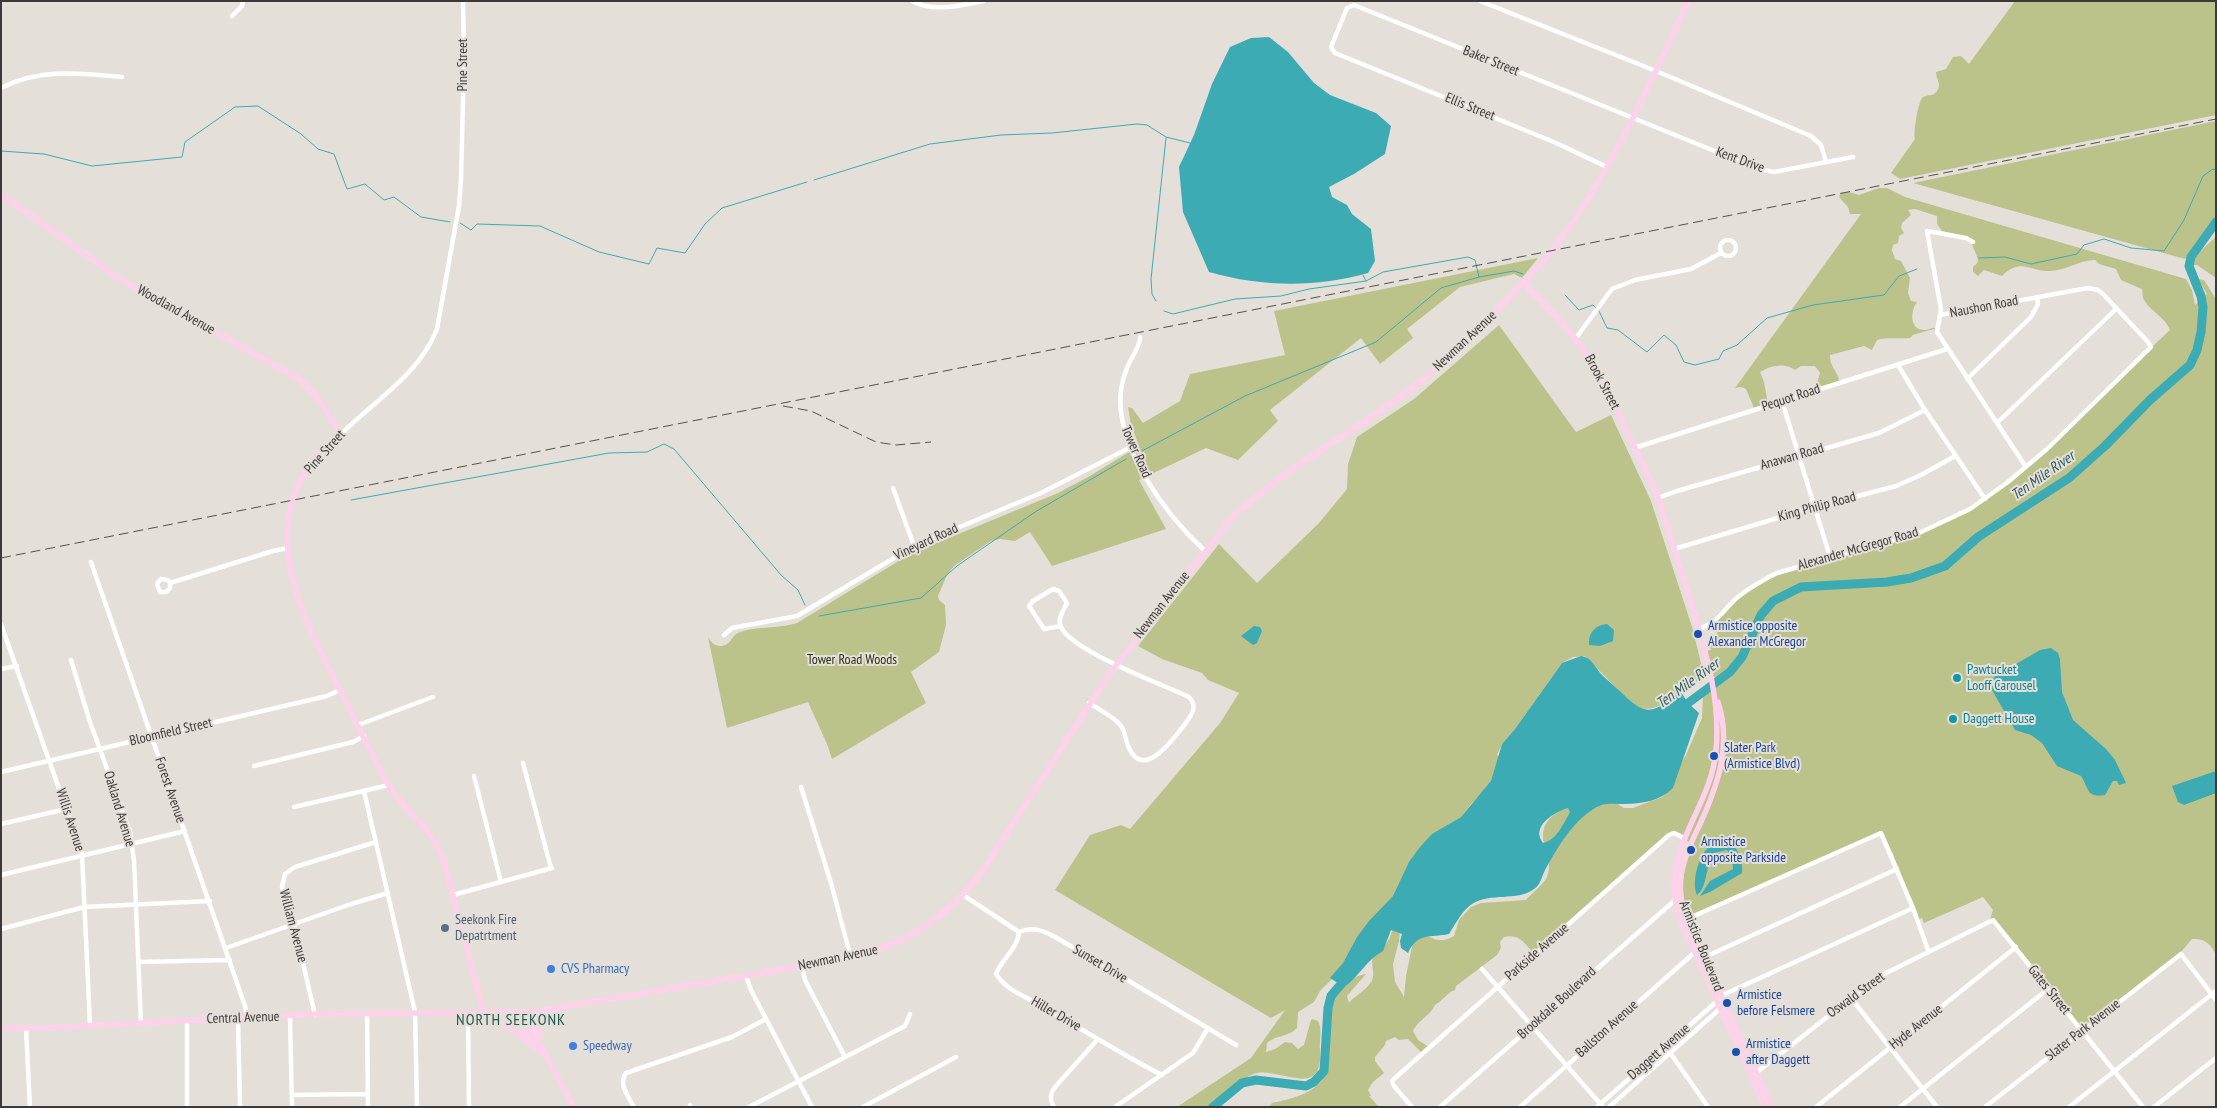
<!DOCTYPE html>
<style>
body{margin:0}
#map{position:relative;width:2217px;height:1108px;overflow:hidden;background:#e5dfda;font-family:"PT Sans Narrow",sans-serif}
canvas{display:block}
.frame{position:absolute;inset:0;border:2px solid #3c3938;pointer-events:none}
</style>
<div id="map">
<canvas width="2217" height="1108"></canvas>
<div class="frame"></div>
</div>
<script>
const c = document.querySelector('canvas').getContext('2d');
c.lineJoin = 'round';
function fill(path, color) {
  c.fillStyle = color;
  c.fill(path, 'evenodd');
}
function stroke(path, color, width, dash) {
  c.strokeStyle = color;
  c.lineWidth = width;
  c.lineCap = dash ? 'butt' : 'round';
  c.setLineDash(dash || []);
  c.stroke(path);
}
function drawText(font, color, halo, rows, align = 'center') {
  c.font = font + ' "PT Sans Narrow",sans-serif';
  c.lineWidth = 4;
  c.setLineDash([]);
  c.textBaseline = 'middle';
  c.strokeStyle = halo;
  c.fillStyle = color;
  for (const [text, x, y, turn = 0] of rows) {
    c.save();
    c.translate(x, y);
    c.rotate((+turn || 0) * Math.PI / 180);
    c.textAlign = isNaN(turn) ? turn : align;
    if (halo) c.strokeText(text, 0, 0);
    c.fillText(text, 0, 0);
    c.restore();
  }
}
fill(new Path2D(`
 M 2015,1 L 2216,1 L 2216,115 L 1900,179 L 1891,173 L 1915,139 C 1913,133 1918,101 1923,97 C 1928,94 1933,97 1937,91 C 1942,84 1936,79 1936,72 L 1946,69 L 1953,57 L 1961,56 L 1969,64 Z
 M 2216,121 L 2216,218 L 2185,259 L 1913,183 Z
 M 1879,188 L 1887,188 L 1905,197 L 2186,279 L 2192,290 L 2195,305 L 2207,294 L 2198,279 L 2204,280 L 2216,299 L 2216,955 C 2211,944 2205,938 2192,939 L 2181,952 L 2082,1029 L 1990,919 L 1993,910 L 1983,897 L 1924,923 L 1922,918 L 1917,920 L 1893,854 L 1881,831 L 1689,917 C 1680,894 1682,868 1692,845 L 1684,838 L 1672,834 L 1534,954 C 1525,944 1520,933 1504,937 L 1500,942 L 1501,948 L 1497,955 L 1456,986 L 1455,990 C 1447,993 1442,1001 1435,1005 C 1430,1016 1418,1020 1413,1031 L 1418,1040 L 1429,1047 L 1422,1053 L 1408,1039 L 1399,1040 L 1395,1037 L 1386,1041 L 1385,1045 L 1375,1057 L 1375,1061 L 1384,1073 L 1373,1082 L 1368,1090 L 1371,1096 L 1369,1096 L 1379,1107 L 1269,1107 L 1272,1103 C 1351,1088 1322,1057 1332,999 C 1339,988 1354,975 1366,974 L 1347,996 L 1349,1003 C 1355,995 1371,988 1373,977 C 1374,968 1370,963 1374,950 C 1391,946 1391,934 1395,919 L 1400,931 L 1399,941 L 1393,964 L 1395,982 L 1404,997 L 1406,976 L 1415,932 C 1431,935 1437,946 1454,936 L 1459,920 L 1471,907 L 1481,903 L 1526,900 C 1532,893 1543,885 1547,877 C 1552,864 1546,856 1544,843 C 1536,808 1584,803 1608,798 L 1624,808 L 1633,808 L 1662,797 L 1673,787 L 1677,769 L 1686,755 L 1702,718 L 1703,694 L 1708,688 L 1719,686 L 1717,677 L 1711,677 L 1705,651 L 1711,650 L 1710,646 L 1718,631 L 1714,623 L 1726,608 L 1766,578 L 1922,532 L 1961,514 L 2015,476 L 2170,330 C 2165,317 2151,312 2144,300 C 2142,297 2143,293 2142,289 L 2121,280 L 2116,269 L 2099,264 L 2095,260 C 2079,260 2066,271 2049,271 C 2030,272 2021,257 2002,276 L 1984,270 L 1978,276 L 1973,272 L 1973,267 L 1978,262 C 1977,253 1972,248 1971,239 L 1942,231 L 1937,224 L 1937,216 L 1915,209 L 1908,210 L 1911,215 L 1902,223 L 1901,228 L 1904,233 L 1899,236 L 1898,243 L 1893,245 L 1892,250 L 1895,259 L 1901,261 L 1910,278 L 1908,293 L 1911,301 L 1917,302 C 1910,311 1909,331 1926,330 C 1931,329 1932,327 1937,328 L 1913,335 L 1910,338 C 1901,339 1886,337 1877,340 L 1872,350 L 1864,346 L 1830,355 C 1830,369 1840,373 1839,383 L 1824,388 L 1817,383 L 1820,373 L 1815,366 L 1801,366 L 1795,370 C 1784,362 1770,366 1760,372 L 1764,382 L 1768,404 L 1754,408 L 1746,389 L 1741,387 L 1735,388 L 1861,214 L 1850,214 L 1848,207 L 1839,197 L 1841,193 L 1849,192 L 1859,195 Z
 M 2216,237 L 2216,278 L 2197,265 L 2193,265 C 2196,253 2207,245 2216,237 Z
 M 1538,258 L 1522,278 L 1514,274 L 1460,287 L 1407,329 L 1413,338 L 1380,364 L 1361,338 L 1270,410 L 1278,421 L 1238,460 L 1206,448 L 1139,480 L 1166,529 L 1052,566 L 1030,532 L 1015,541 L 1000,539 L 991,541 L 954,566 L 947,575 L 938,596 L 939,600 L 945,605 L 946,625 L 939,652 L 911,672 L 926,703 L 832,759 L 827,744 L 808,702 L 727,728 L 708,637 C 711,642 714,646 720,646 C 731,646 731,636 738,633 C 753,626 779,629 797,623 L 910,554 L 1058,493 L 1088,477 L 1139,446 L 1131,425 L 1128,407 L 1132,408 L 1143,423 L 1180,401 L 1190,374 L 1285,355 L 1274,311 Z
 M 1499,325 L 1576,432 L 1611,415 L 1651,501 L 1693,630 L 1704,676 C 1685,689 1656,719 1633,705 L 1585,656 L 1573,657 L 1562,663 L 1515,729 L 1502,744 L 1497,755 L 1514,764 L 1472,803 L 1461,817 L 1449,824 L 1417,874 L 1384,906 L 1335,976 L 1320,991 L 1314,1002 L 1298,1012 L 1297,1028 C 1287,1038 1278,1034 1267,1043 L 1266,1052 L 1275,1049 L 1285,1042 L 1292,1043 L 1298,1049 L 1304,1045 L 1311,1020 L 1312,1019 L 1318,1021 C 1323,1030 1319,1041 1320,1051 C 1323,1099 1282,1069 1257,1073 C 1245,1075 1220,1098 1211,1107 L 1177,1107 L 1251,1058 L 1285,1010 L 1271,1018 L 1055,890 L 1090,835 L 1121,825 L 1130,829 L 1220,723 L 1239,693 L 1208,680 L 1202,673 L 1162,659 L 1138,646 L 1219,544 L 1257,583 L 1319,523 L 1347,489 L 1348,464 L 1357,437 L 1414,399 Z`), '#bbc38b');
fill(new Path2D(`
 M 1269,37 L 1288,52 L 1314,83 L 1330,95 L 1376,113 L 1391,126 L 1385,154 L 1354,174 L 1329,187 L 1332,197 L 1347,205 L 1352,214 L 1371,229 L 1375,261 L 1368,273 C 1315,288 1262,287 1209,272 L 1183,212 L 1179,167 L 1194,135 L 1212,84 L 1230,47 L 1251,38 Z
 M 1607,624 L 1614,630 L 1613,641 L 1600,646 L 1589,645 C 1588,633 1595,625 1607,624 Z
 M 1254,626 L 1260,627 L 1262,631 L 1257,643 L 1253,645 L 1241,636 Z
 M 2051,648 L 2058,653 L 2060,659 L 2062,692 L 2073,720 L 2106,749 L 2115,760 L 2126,783 L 2119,785 L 2117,781 L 2113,781 L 2105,795 C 2086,798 2089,788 2081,776 L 2057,766 L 2042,743 L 2031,735 L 2015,730 L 1992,690 L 1994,677 L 2040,650 Z
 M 1581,656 C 1591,657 1595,667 1601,674 C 1608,681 1617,688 1624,695 C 1649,720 1656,709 1681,692 L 1688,703 L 1699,713 L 1673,788 C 1660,801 1642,804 1624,804 C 1613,804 1605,802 1595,808 C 1572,822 1558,847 1545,870 C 1542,876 1540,886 1534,889 C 1516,902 1491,892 1472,904 C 1462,910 1455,925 1449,934 C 1429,938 1418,932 1408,953 L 1401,948 L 1400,941 L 1402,934 L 1391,930 L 1383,951 C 1366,960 1359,977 1344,987 L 1330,978 L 1343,963 L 1357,937 L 1369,921 L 1393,896 L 1409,862 L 1420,847 L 1432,834 L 1461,817 L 1491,781 L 1502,744 L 1515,729 L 1562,663 ZM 1568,808 L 1570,812 C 1564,823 1556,841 1543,843 C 1530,826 1555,812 1568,808 Z
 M 2216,771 L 2216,793 L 2184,805 L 2178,802 L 2172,786 Z
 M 1723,841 L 1732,843 C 1740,853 1743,861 1742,873 L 1710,892 L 1700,896 L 1710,881 L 1733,869 L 1732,859 L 1727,850 L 1714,853 C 1705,865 1708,887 1697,895 C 1691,882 1699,853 1711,845 C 1714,843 1719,842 1723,841 Z`), '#3cabb3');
stroke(new Path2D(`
 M 1,151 L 44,154 L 92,166 L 182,157 L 185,142 L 235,107 L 258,106 L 301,134 L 318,149 L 334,154 L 347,189 L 365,184 L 384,200 L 394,197 L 421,217 L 450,222
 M 814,180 L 930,144 L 1001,135 L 1052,133 L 1137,124 L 1147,125 L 1166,137 L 1190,143
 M 460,223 L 471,230 L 477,224 L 540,226 L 599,252 L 649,264 L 657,248 L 685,253 L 705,224 L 722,208 L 807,182
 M 1979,258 L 2005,257 L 2031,264 L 2077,254 L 2084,245 L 2104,239 L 2131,248 L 2164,251 L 2184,220 L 2203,176 L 2213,169 L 2216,170
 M 1363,275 L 1366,281
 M 1565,295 L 1579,310 L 1593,305 L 1596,308
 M 1156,301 L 1152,294 L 1151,279 L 1166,138
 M 1164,311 L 1173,314 L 1235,299 L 1281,296 L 1309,289 L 1366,281 L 1383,272 L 1468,257 L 1475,260 L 1479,277
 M 1599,311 L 1607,328 L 1618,330 L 1647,352 L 1664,335 L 1676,345 L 1684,362 L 1695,365 L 1719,359 L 1723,351 L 1737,345 L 1767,318 L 1813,305 L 1884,295 L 1899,276 L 1917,269
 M 1142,451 L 1245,396 L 1376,342 L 1441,288 L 1479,277 L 1514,271 L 1523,274
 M 351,500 L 609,453 L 647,452 L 664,444 L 674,449 L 781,575 L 798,590 L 805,605
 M 819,616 L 921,598 L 957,566 L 1035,512 L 1126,459`), '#3cabb3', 1);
stroke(new Path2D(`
 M 1680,709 L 1730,672 L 1742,657 L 1761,615 L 1773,601 L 1801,587 L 1887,582 L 1911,578 L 1945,566 L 1978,537 L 2069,478 L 2105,446 L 2150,400 L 2190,365 L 2197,350 L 2201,332 L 2203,307 L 2201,296 L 2189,266 L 2191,257 L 2216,222
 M 1213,1107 L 1242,1083 L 1256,1080 L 1306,1086 L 1314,1082 L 1324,1071 L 1328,1008 L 1331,996 L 1348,976`), '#3cabb3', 9);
stroke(new Path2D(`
 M 912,1 C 934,13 961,5 984,1
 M 1480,1 L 1656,71 L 1811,136 L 1821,145 L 1826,162
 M 232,16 L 242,6 L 243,1
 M 1,88 C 40,68 81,73 122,77
 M 1607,167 L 1554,142 L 1335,53 L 1331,47 L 1347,8 L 1354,5 L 1759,169 L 1774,172 L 1853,157
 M1720 248a8 8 0 1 1 16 0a8 8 0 1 1-16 0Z
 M 1973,242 L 1966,238 L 1927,231 L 1941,309 L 1937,332 L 2026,467
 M 1140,337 C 1141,346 1130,359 1127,368 C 1124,375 1122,383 1121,390 C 1114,446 1166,515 1205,551
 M 1576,338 L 1612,289 L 1635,280 L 1691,269 L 1721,253
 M 1898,365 L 1925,410 L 1985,499
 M 1967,379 L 2031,317 L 2038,304 L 2037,297
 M 1782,401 L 1830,557
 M 1997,423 L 2116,309
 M 340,435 C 374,401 419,375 437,329 L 459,206 L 461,180 L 464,59 L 463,1
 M 1634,448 L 1947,349
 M 893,488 L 914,546
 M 1658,498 L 1677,491 L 1879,433 L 1925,410
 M 1674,549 L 1808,509 L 1896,486 L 1921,475 L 1955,456
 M 91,562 L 245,1006 L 248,1019
 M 170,583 L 168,580 L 161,579 L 157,584 L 160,592 L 166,592 L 170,588 L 170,583 L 273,551 L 288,548
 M 1,624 L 82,854 L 90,1025
 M 1061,626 L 1044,629 L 1029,606 L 1033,601 L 1053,589 L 1059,591 L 1067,603 C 1064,610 1058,617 1060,625 C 1068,650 1164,685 1189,697 C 1198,706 1192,715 1185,724 C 1174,738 1144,781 1129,748 C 1125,741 1126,732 1121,726 C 1114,716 1099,710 1089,703
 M 1699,628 C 1717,625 1725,607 1739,596 C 1751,587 1763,580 1777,573 L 1919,533 L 1970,509 L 2008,482 L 2047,449 L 2151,347 L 2148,342 L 2103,294 L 2098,290 L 2088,288 L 1940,315
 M 724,635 L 732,628 L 797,616 L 914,546 L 1041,493 L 1131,447
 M 71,660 L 90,722 L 130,832 L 134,861 L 141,1023
 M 1,669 L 17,666
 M 358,725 L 433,697
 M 523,763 L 551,868
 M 254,766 L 353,742 L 364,736
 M 1,772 L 327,696 L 340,690
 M 474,776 L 501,882
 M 801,787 L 831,883 L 851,958
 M 364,791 L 415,1012 L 417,1107
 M 294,807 L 389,785
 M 1,824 L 66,809
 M 1,875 L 185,831
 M 453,895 L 552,868
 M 963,895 L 1019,932 C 1034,926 1044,931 1057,938 L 1236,1045
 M 1687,919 L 1881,833 L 1913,908 L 1928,950
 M 1,929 L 84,907 L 210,901
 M 1019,932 C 1018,948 1002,959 996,974 C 1007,991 1025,996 1042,1006 C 1082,1029 1121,1054 1162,1075
 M 226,948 L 351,904 L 388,893
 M 1705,957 L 1897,869
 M 138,962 L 230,960
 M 802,967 L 805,980 L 845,1057
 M 1482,969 L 1603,1107
 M 746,976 L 751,990 L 812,1107
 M 1851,998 L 1937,1107
 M 367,1013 L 368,1107
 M 468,1013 L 469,1107
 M 315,1015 L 294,924 L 282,887 L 285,874 L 295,867 L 376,842
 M 290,1017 L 292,1107
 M 238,1019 L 240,1107
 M 26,1029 L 30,1107
 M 1669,1051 L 1708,1107
 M 1756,1073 L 1878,977 L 1993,920 L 2143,1107
 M 292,1095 L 367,1094
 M 690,1105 L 690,1107
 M 187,1107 L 187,1020
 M 634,1107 C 628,1096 618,1084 626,1073 L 732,1037 L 766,1019
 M 749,1107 L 905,1026 L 910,1014
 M 863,1107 L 956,1057
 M 1054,1107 C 1049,1100 1050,1094 1055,1087 L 1098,1039
 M 1115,1107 L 1193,1053 L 1208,1028
 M 1412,1107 L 1394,1086 L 1392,1081 L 1395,1078 L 1669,835 L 1674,833 L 1684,838
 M 1440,1107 L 1674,901
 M 1520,1107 L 1695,952
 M 1597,1107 L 1725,994 L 1913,908
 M 1609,1107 L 1722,1007
 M 1816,1107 L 2016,947
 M 1900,1107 L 2048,989
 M 1985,1107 L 2181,954 L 2216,1000
 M 2069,1107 L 2216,991
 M 2154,1107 L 2216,1058`), '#fff', 4.5);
stroke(new Path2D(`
 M 1,194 L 117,277 L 296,377 C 316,392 328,412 340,435 C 327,447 313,458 304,474 C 263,542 306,623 337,685 C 355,718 370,754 389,786 C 401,806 420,820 433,839 C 439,847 442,857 445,866 L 484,1014
 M 1523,283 C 1548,307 1571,330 1590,359 C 1606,383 1617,411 1629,436 C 1639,457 1650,477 1658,498 C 1670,532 1680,568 1691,602 C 1705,650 1721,699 1716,750 C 1711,812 1656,852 1680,919 L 1765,1107
 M 1718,702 C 1732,745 1718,785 1700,824 C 1690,845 1680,865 1680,889 C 1680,902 1685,914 1690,926 L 1772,1107
 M 523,1013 L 574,1107
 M 523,1013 L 523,1024 L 530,1042
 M 486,1015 L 512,1029 L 544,1054
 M 1,1028 L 43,1028 L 316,1014 L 532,1012 L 856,957 C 912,941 947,917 982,872 L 1110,673 L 1232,518 C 1286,466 1355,433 1413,387 C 1455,355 1492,317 1527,278 C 1536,268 1546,260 1553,250 C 1610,175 1649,87 1688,1
 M 539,1037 C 538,1022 545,1017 557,1010`), '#ffd1eb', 5.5);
stroke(new Path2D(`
 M 783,406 L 811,411 L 876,442 L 896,445 L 931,442
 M 1,558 L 2216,119`), '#53504e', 1, [10, 5]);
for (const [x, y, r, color] of [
 [1698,634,5,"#1a4fb4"],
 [1957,678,5,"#0f9aa8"],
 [1953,719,5,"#0f9aa8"],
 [1714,756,5,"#1a4fb4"],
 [1691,850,5,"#1a4fb4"],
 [445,928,5,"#5c6f8a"],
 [551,969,5,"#3f7fe0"],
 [1727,1003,5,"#1a4fb4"],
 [573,1046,5,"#3f7fe0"],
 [1736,1052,5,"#1a4fb4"]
]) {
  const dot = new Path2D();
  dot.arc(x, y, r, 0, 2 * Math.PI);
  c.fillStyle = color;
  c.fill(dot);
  stroke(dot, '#e5dfda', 2);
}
drawText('14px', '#3c3938', '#e5dfda', [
 ["Baker Street",1491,61,22],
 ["Pine Street",463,65,-90],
 ["Ellis Street",1470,107,22],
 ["Kent Drive",1740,160,20],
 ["Naushon Road",1984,307,-11],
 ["Woodland Avenue",176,310,29],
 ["Newman Avenue",1465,341,-43],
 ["Brook Street",1602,382,62],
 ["Pequot Road",1791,398,-18],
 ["Pine Street",325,452,-48],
 ["Tower Road",1136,452,66],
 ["Anawan Road",1792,457,-16],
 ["King Philip Road",1817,507,-15],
 ["Vineyard Road",926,542,-25],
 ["Alexander McGregor Road",1858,549,-16],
 ["Newman Avenue",1162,605,-52],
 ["Bloomfield Street",171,732,-13],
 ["Forest Avenue",170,790,71],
 ["Oakland Avenue",119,809,73],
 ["Willis Avenue",70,820,72],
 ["William Avenue",293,926,75],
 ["Armistice Boulevard",1701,946,68],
 ["Parkside Avenue",1537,952,-41],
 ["Newman Avenue",838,958,-12],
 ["Sunset Drive",1100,964,31],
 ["Gates Street",2049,990,51],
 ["Oswald Street",1856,995,-36],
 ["Brookdale Boulevard",1557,1003,-42],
 ["Hiller Drive",1056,1014,30],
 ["Central Avenue",243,1018,-2],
 ["Hyde Avenue",1916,1027,-38],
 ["Ballston Avenue",1607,1029,-42],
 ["Slater Park Avenue",2083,1030,-38],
 ["Daggett Avenue",1659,1052,-41]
]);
drawText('14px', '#164399', '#e5dfda', [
 ["Armistice opposite",1708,626],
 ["Alexander McGregor",1708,642],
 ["Slater Park",1724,748],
 ["(Armistice Blvd)",1724,764],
 ["Armistice",1701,842],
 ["opposite Parkside",1701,858],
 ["Armistice",1737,995],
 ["before Felsmere",1737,1011],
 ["Armistice",1746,1044],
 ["after Daggett",1746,1060]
], 'left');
drawText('14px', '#2c300f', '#e5dfda', [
 ["Tower Road Woods",852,660]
]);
drawText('14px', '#0d838f', '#e5dfda', [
 ["Pawtucket",1967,670],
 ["Looff Carousel",1967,686],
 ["Daggett House",1963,719]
], 'left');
drawText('14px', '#4e5e75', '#e5dfda', [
 ["Seekonk Fire",455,920],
 ["Depatrtment",455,936]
], 'left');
drawText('14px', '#366cbe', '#e5dfda', [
 ["CVS Pharmacy",561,969],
 ["Speedway",583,1046]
], 'left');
drawText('italic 15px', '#2e5d60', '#e5dfda', [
 ["Ten Mile River",2043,476,-35],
 ["Ten Mile River",1688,684,-36]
]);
c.letterSpacing = '1px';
drawText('16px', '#23594e', '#e5dfda', [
 ["NORTH SEEKONK",511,1020]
]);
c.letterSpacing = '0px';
</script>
